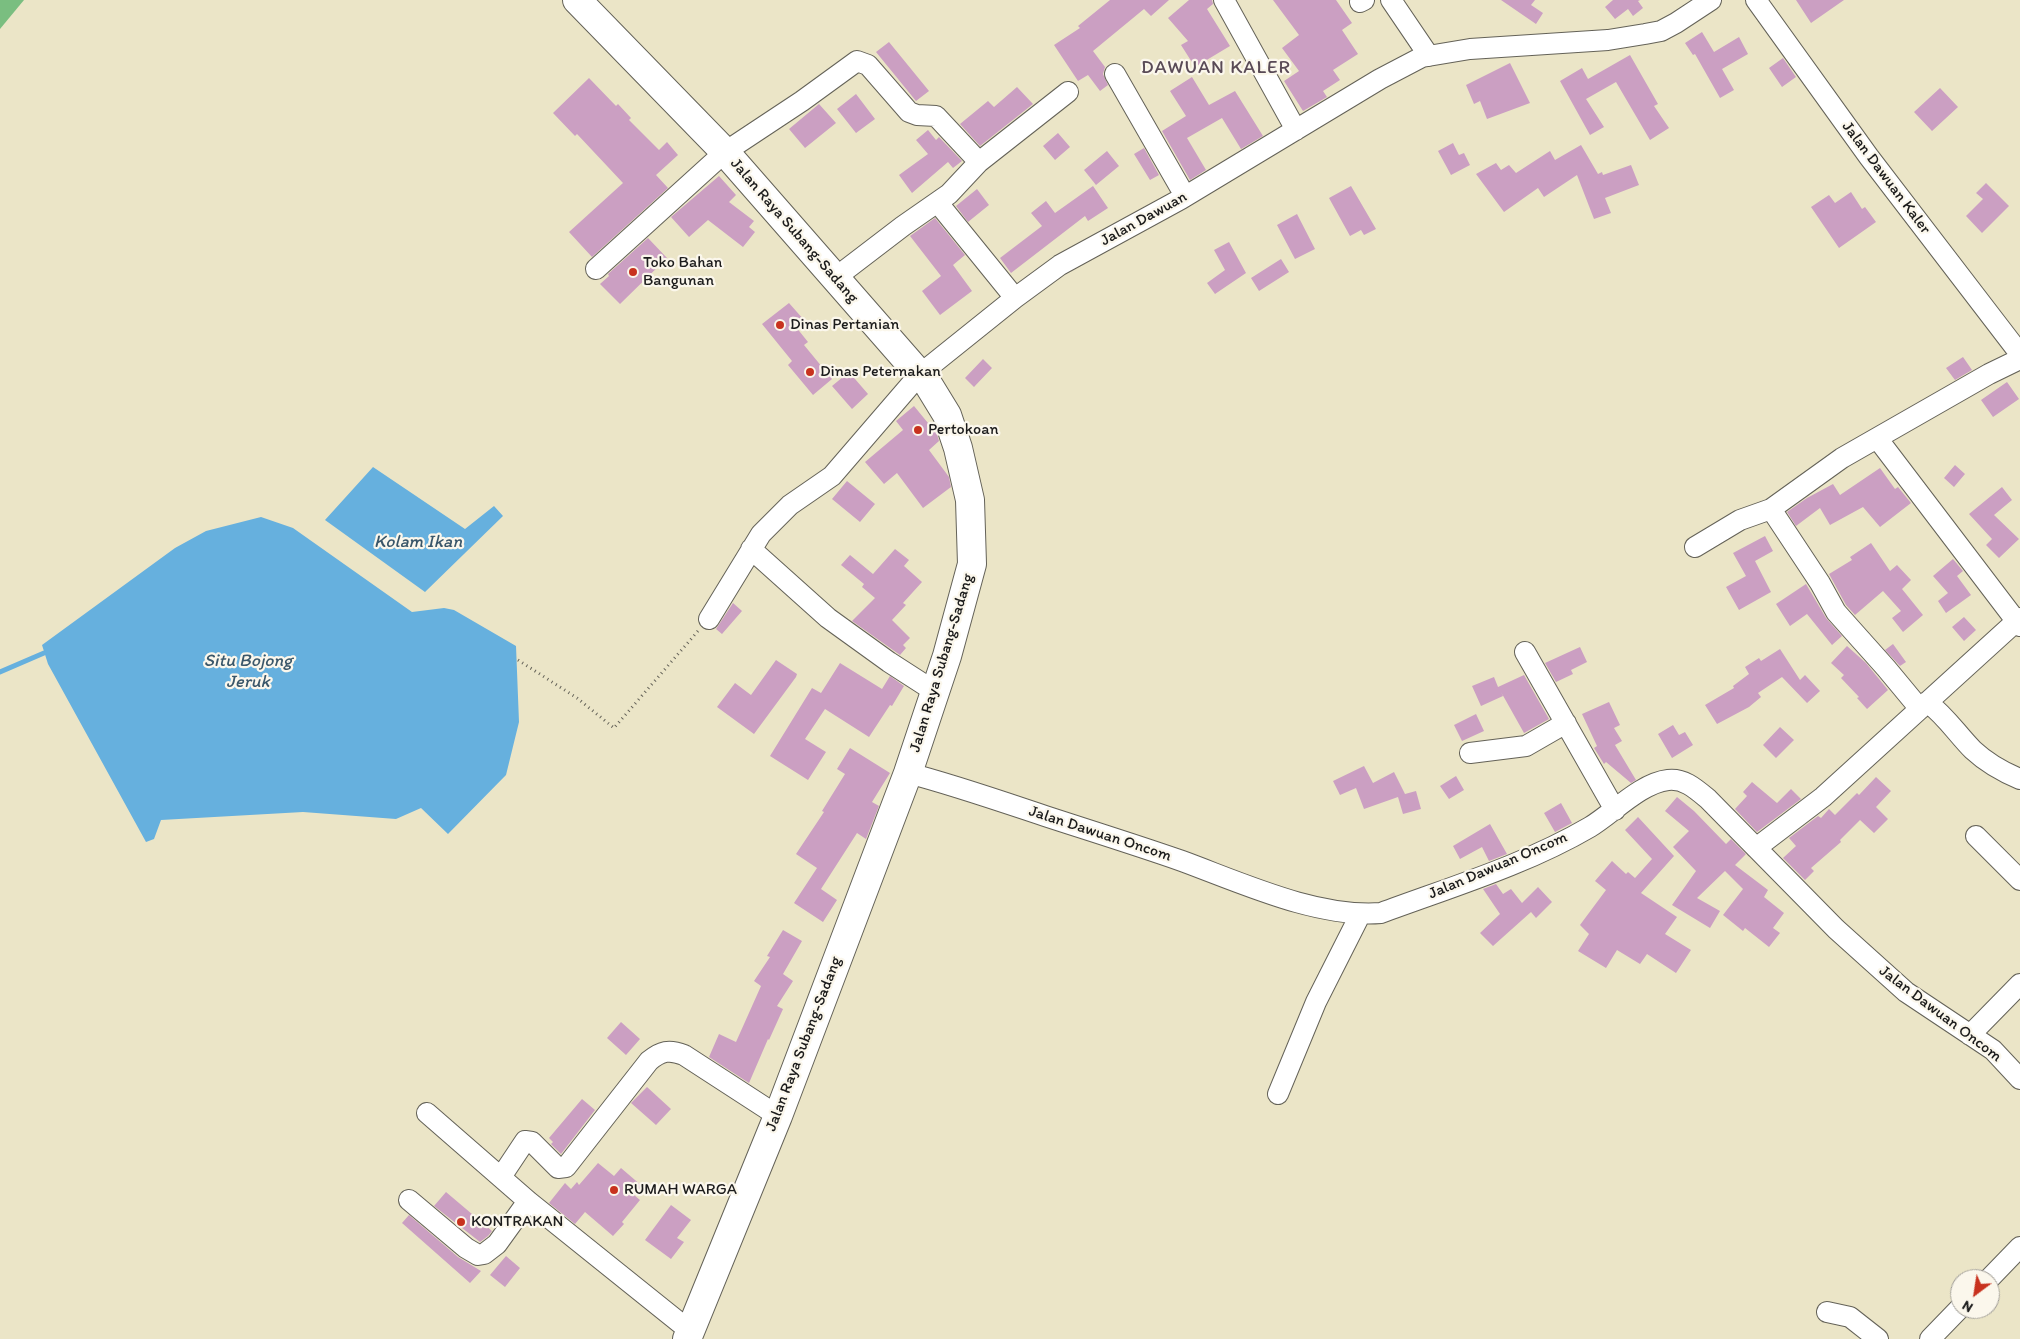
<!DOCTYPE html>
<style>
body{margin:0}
#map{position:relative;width:2020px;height:1339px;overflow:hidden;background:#ebe5c7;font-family:Itim,sans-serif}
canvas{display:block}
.north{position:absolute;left:1950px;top:1269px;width:50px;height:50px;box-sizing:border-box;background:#fbf7ec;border:1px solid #a29f99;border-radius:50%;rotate:211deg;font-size:14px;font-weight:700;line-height:20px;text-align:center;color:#1c1c1c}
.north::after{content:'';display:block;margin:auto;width:18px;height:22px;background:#c8321e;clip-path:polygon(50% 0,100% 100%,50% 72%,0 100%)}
</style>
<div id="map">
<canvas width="2020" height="1339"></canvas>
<div class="north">N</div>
</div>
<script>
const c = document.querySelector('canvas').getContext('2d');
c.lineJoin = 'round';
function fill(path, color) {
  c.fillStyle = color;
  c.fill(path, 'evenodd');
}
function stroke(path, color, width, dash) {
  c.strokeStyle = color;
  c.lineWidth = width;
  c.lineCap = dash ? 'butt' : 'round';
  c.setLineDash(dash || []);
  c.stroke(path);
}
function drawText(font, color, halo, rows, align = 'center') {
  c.font = font + ' Itim,sans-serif';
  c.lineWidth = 4.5;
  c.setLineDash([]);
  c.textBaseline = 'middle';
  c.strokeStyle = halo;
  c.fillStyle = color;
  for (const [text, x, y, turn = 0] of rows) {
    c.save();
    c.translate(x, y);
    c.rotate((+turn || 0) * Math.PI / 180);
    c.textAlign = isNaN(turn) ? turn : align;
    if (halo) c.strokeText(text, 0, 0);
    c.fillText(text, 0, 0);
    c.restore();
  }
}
fill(new Path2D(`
 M 0,0 L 24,0 L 0,29 Z`), '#7abe80');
fill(new Path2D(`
 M 373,467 L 465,529 L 494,506 L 503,516 L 425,592 L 325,520 Z
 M 261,517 L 293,528 L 412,612 L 444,608 L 454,610 L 516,646 L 519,722 L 506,775 L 448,834 L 421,808 L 396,819 L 303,812 L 161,820 L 154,839 L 146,842 L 48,664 L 42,645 L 175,548 L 206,531 Z`), '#66b0de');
stroke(new Path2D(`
 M 0,672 L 44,653`), '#66b0de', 5);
fill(new Path2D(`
 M 1110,0 L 1169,0 L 1151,16 L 1144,9 L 1093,51 L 1105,67 L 1103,74 L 1108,85 L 1100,91 L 1088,75 L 1078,81 L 1054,45 L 1080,28 L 1078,26 Z
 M 1189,0 L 1212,0 L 1213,4 L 1207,9 L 1230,46 L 1195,67 L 1181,45 L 1188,41 L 1168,18 Z
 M 1273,0 L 1336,0 L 1352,23 L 1342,30 L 1358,54 L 1333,70 L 1340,80 L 1323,91 L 1327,97 L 1303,111 L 1284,81 L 1299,71 L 1282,48 L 1299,35 Z
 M 1501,0 L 1535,0 L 1531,5 L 1543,13 L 1536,24 Z
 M 1613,0 L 1640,0 L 1638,1 L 1643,8 L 1633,16 L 1628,9 L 1615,19 L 1605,7 Z
 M 1796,0 L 1844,0 L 1811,23 Z
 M 1702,32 L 1714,52 L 1739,37 L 1748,54 L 1722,69 L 1734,90 L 1720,98 L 1695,54 L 1693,55 L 1685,43 Z
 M 889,42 L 929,91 L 916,101 L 876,52 Z
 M 1630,55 L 1658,104 L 1654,106 L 1669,128 L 1650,140 L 1616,82 L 1586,99 L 1604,127 L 1590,135 L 1560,81 L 1582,68 L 1588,79 Z
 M 1783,58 L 1796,77 L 1782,87 L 1769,68 Z
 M 1510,63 L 1530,103 L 1487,119 L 1480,101 L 1474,104 L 1466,85 Z
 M 1192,77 L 1209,105 L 1235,91 L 1263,136 L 1241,149 L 1222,118 L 1187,138 L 1206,170 L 1190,180 L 1162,131 L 1186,116 L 1170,91 Z
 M 589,78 L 616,106 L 618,104 L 631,118 L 629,120 L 659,150 L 667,142 L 678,155 L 656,175 L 668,188 L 592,257 L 569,232 L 623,183 L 577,134 L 575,136 L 553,113 Z
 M 1017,87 L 1033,104 L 980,146 L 960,124 L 988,101 L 994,107 Z
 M 1940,88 L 1958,107 L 1932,131 L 1914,112 Z
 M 856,94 L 875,119 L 856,133 L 837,109 Z
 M 819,104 L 836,123 L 805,148 L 789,129 Z
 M 928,130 L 936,140 L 939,137 L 962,161 L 953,168 L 948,162 L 912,193 L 899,175 L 928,154 L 916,140 Z
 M 1058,133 L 1070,147 L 1055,160 L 1043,146 Z
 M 1453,143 L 1459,155 L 1464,153 L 1470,165 L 1451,175 L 1438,151 Z
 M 1581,145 L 1598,174 L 1602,172 L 1603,175 L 1631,165 L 1639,185 L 1605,198 L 1611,213 L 1594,219 L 1577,175 L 1544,197 L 1538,188 L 1504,212 L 1476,174 L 1496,163 L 1501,170 L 1509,165 L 1516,173 L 1550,151 L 1555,160 Z
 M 1144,148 L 1159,175 L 1150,180 L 1134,154 Z
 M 1107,151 L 1119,166 L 1096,185 L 1084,170 Z
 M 719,176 L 736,195 L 729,202 L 754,221 L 749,227 L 755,232 L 743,247 L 708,220 L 689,237 L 671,217 Z
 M 1986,183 L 2009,206 L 1982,233 L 1966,216 L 1983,199 L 1976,193 Z
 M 1093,186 L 1108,208 L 1088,221 L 1085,216 L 1011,273 L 1000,258 L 1042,226 L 1031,213 L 1046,201 L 1055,213 Z
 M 1351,186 L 1376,229 L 1364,235 L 1361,230 L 1350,236 L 1329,198 Z
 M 977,189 L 989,205 L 968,222 L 956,206 Z
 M 1851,192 L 1862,209 L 1865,207 L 1876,222 L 1839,248 L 1811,207 L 1829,195 L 1835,203 Z
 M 1297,214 L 1315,249 L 1295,259 L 1277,225 Z
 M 935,218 L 965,255 L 953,265 L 972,291 L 940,315 L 922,291 L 941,276 L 910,236 Z
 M 648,238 L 667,258 L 620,304 L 600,284 L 609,276 L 608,274 Z
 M 1229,242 L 1246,273 L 1215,294 L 1207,283 L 1225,270 L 1214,250 Z
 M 1281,259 L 1289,272 L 1259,291 L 1251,278 Z
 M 789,303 L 804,320 L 796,327 L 808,342 L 804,345 L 832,379 L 813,395 L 788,365 L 792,361 L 762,324 Z
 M 1963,357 L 1972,370 L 1955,380 L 1946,368 Z
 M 983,359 L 992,368 L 974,387 L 965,378 Z
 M 849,372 L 868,394 L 852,409 L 832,386 Z
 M 2007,382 L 2019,399 L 1993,417 L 1981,400 Z
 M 914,406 L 937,434 L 939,441 L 929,450 L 949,477 L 951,487 L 923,508 L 897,473 L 884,484 L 865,462 L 903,430 L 896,421 Z
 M 1955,465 L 1965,474 L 1954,487 L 1944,478 Z
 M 1880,468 L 1895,489 L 1898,487 L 1911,503 L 1880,527 L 1863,507 L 1830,525 L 1820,508 L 1796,526 L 1787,512 L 1807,498 L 1833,484 L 1840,495 Z
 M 847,481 L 875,504 L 860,522 L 832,499 Z
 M 2002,487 L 2012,500 L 1994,515 L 2019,539 L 1999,558 L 1986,545 L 1992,539 L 1969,514 Z
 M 1765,536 L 1773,551 L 1755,561 L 1771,592 L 1739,610 L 1726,587 L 1746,576 L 1733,553 Z
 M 1871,543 L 1890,571 L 1897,565 L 1911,580 L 1902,589 L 1923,615 L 1903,632 L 1892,618 L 1901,611 L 1883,591 L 1855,615 L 1846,605 L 1829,574 L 1852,560 L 1850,557 Z
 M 895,549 L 909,560 L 904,566 L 922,582 L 903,603 L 906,605 L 892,620 L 910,638 L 903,645 L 906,648 L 900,655 L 852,621 L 875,598 L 862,587 L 864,584 L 841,565 L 850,555 L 873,574 Z
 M 1953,559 L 1963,571 L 1957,576 L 1971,595 L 1946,613 L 1938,601 L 1948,593 L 1933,576 Z
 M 1806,584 L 1826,618 L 1842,636 L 1832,645 L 1807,614 L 1790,626 L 1776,604 Z
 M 733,603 L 742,611 L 722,634 L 716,629 Z
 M 1964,617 L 1976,630 L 1964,641 L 1952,627 Z
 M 1893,644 L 1906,662 L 1900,666 L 1885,650 Z
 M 1847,646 L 1866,663 L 1888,690 L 1867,709 L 1857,698 L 1859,697 L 1841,678 L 1844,675 L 1831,663 Z
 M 1580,647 L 1587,662 L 1571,670 L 1573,674 L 1556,682 L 1545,663 Z
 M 1780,649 L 1800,680 L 1805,675 L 1820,691 L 1807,703 L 1782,677 L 1758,693 L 1761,697 L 1749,707 L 1717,724 L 1705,705 L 1734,688 L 1733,686 L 1749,674 L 1745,667 L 1759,658 L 1761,661 Z
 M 776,660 L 797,674 L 796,677 L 754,734 L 717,707 L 735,683 L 751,695 Z
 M 840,663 L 882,689 L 890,676 L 904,686 L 892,706 L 890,705 L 869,737 L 825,709 L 805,739 L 826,752 L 808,780 L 770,756 L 812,688 L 821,693 Z
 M 1524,675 L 1549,719 L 1524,733 L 1501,692 L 1503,696 L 1481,706 L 1472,686 L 1494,677 L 1498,687 Z
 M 1609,702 L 1620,725 L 1614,728 L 1622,741 L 1615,745 L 1636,780 L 1631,783 L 1606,762 L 1604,764 L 1594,748 L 1597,746 L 1582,714 Z
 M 1476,714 L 1484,731 L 1462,741 L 1454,725 Z
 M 1673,725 L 1679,735 L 1685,732 L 1693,745 L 1672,758 L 1658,734 Z
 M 1780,727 L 1794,740 L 1776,758 L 1763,745 Z
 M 850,748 L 890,773 L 872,802 L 879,806 L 866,839 L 857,833 L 821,889 L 837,900 L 823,922 L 794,903 L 817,868 L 796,854 L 824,812 L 822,811 L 845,774 L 837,769 Z
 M 1364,766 L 1373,783 L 1394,772 L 1405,794 L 1416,791 L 1421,809 L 1403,814 L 1398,797 L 1364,809 L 1356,788 L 1340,795 L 1333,781 Z
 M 1456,776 L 1464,790 L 1449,799 L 1440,786 Z
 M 1876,777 L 1891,791 L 1876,807 L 1888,819 L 1874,833 L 1860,820 L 1840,840 L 1841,842 L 1811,868 L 1814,871 L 1805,880 L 1783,858 L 1796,846 L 1789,838 L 1818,816 L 1821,818 L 1829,809 L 1835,815 L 1857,793 L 1859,795 Z
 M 1752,782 L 1777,803 L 1791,789 L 1801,799 L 1757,832 L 1735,809 L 1747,796 L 1743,792 Z
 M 1677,797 L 1694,811 L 1726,844 L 1731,839 L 1746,854 L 1735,865 L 1768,890 L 1764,897 L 1784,913 L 1773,928 L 1780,933 L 1769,947 L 1745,928 L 1743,931 L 1723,915 L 1743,889 L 1725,871 L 1697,898 L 1720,911 L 1710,928 L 1672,905 L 1696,871 L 1673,847 L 1689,831 L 1665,811 Z
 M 1561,803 L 1572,823 L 1555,832 L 1544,813 Z
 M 1638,817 L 1674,856 L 1641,893 L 1677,917 L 1665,934 L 1691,950 L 1676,973 L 1647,954 L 1640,964 L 1617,950 L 1606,968 L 1578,951 L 1589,934 L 1580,925 L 1606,890 L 1595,881 L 1612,861 L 1626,874 L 1628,872 L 1635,878 L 1652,859 L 1625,830 Z
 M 1490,824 L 1507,854 L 1489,861 L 1482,847 L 1460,859 L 1453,846 Z
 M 1496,884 L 1503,894 L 1511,889 L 1522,903 L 1538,887 L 1552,902 L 1536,918 L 1531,912 L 1493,946 L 1480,933 L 1500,914 L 1483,889 Z
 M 783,930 L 802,941 L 783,974 L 793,981 L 777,1006 L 783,1009 L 769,1040 L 768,1039 L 749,1083 L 709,1057 L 719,1034 L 736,1042 L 761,986 L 754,981 L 770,957 L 767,956 Z
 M 621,1022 L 640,1039 L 626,1055 L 607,1038 Z
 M 647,1087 L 671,1109 L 656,1125 L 631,1103 Z
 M 582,1099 L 595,1110 L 561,1154 L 551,1144 L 553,1142 L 549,1138 Z
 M 598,1163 L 614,1176 L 621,1168 L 642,1186 L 634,1195 L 640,1200 L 622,1222 L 624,1224 L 613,1236 L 585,1212 L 575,1224 L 549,1203 L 565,1183 L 571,1189 L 577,1182 L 579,1185 Z
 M 446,1192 L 492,1231 L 488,1236 L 480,1242 L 434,1206 Z
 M 671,1205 L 691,1220 L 677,1238 L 684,1242 L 671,1259 L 645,1240 Z
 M 409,1215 L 458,1257 L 481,1271 L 470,1283 L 402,1223 Z
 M 506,1256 L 520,1268 L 505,1287 L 490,1275 Z`), '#cb9fc2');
const street = new Path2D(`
 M 1224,0 L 1296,130
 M 1391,0 L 1429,56
 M 1756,0 L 1869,157 L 2020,354
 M 1360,2 L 1364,0
 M 1115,74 L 1185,196
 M 938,203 L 1015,298
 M 596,269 L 725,152 L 802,101 L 857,61 L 868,65 L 909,112 L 917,115 L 936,116 L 979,162
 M 835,278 L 903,226 L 949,194 L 979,162 L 1068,92
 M 1877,438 L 2020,626
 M 1771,509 L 1820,583 L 1836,612 L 1886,668 L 1920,709
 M 1695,547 L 1740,520 L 1771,509 L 1842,458 L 1989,374 L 2020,359
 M 751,549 L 828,618 L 889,662 L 934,691
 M 709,619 L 761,534 L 790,505 L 832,476 L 919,375 L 1015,298 L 1060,265 L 1181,199 L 1380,79 L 1422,57 L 1470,49 L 1608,40 L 1645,34 L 1661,31 L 1676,23 L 1711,0
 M 1525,652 L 1615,810
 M 1927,702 C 1946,716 1957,734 1973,750 C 1987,763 2003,772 2020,779
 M 1470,753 L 1526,746 L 1566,723
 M 908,773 C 954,785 1000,801 1045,816 C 1091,831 1136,845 1182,861 C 1242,883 1317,918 1381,913 C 1451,887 1525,865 1590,827 C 1613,813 1641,783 1668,780 C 1684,778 1696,789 1708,799 L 1836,929 L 1906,992 L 1993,1050 L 2020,1079
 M 1976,836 L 2020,880
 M 1756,848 L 1823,797 L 2020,618
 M 1970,1035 L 2020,984
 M 1278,1094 L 1316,1002 L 1360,915
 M 427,1113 L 528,1201 L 690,1331
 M 501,1177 L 525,1141 L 532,1142 L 558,1168 L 566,1167 L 649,1061 C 661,1051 669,1049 684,1055 L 778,1116
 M 409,1200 L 466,1248 L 478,1255 L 484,1254 L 497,1244 L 528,1201
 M 1989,1279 L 2020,1247
 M 1827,1312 L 1850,1317 L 1878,1339
 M 1930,1339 L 1960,1308`);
const primary = new Path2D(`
 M 577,0 L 725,152 L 928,384 L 947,415 L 958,448 L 970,500 L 972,564 L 947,656 L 908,773 L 778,1116 L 687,1339`);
stroke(street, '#646258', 22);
stroke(primary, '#646258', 30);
stroke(new Path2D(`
 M 518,660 L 577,698 L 614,728 L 698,631`), '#646258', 3, [1, 4]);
stroke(street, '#fff', 20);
stroke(primary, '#fff', 28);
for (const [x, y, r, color] of [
 [633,272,5,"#c8321e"],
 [780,325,5,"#c8321e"],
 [810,372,5,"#c8321e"],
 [918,430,5,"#c8321e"],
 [614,1190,5,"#c8321e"],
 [461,1222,5,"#c8321e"]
]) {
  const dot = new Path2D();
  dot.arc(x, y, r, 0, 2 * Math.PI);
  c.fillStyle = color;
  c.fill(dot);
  stroke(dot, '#fbf7ec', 2);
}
drawText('16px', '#1c1c1c', '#fbf7ec', [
 ["Jalan Dawuan Kaler",1886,178,53],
 ["Jalan Dawuan",1144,219,-29],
 ["Jalan Raya Subang-Sadang",794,231,49],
 ["Jalan Raya Subang-Sadang",942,663,-73],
 ["Jalan Dawuan Oncom",1100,834,18],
 ["Jalan Dawuan Oncom",1498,866,-23],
 ["Jalan Dawuan Oncom",1940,1014,37],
 ["Jalan Raya Subang-Sadang",804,1044,-69]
]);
drawText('16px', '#1c1c1c', '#fbf7ec', [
 ["Toko Bahan",643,263],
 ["Bangunan",643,281],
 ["Dinas Pertanian",790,325],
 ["Dinas Peternakan",820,372],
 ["Pertokoan",928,430],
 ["RUMAH WARGA",624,1190],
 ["KONTRAKAN",471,1222]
], 'left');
drawText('italic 18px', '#3a576a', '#fbf7ec', [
 ["Kolam Ikan",418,542],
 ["Situ Bojong",248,661],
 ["Jeruk",248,682]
]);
c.letterSpacing = '1px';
drawText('19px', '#594a56', '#fbf7ec', [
 ["DAWUAN KALER",1216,68]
]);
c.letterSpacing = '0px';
</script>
